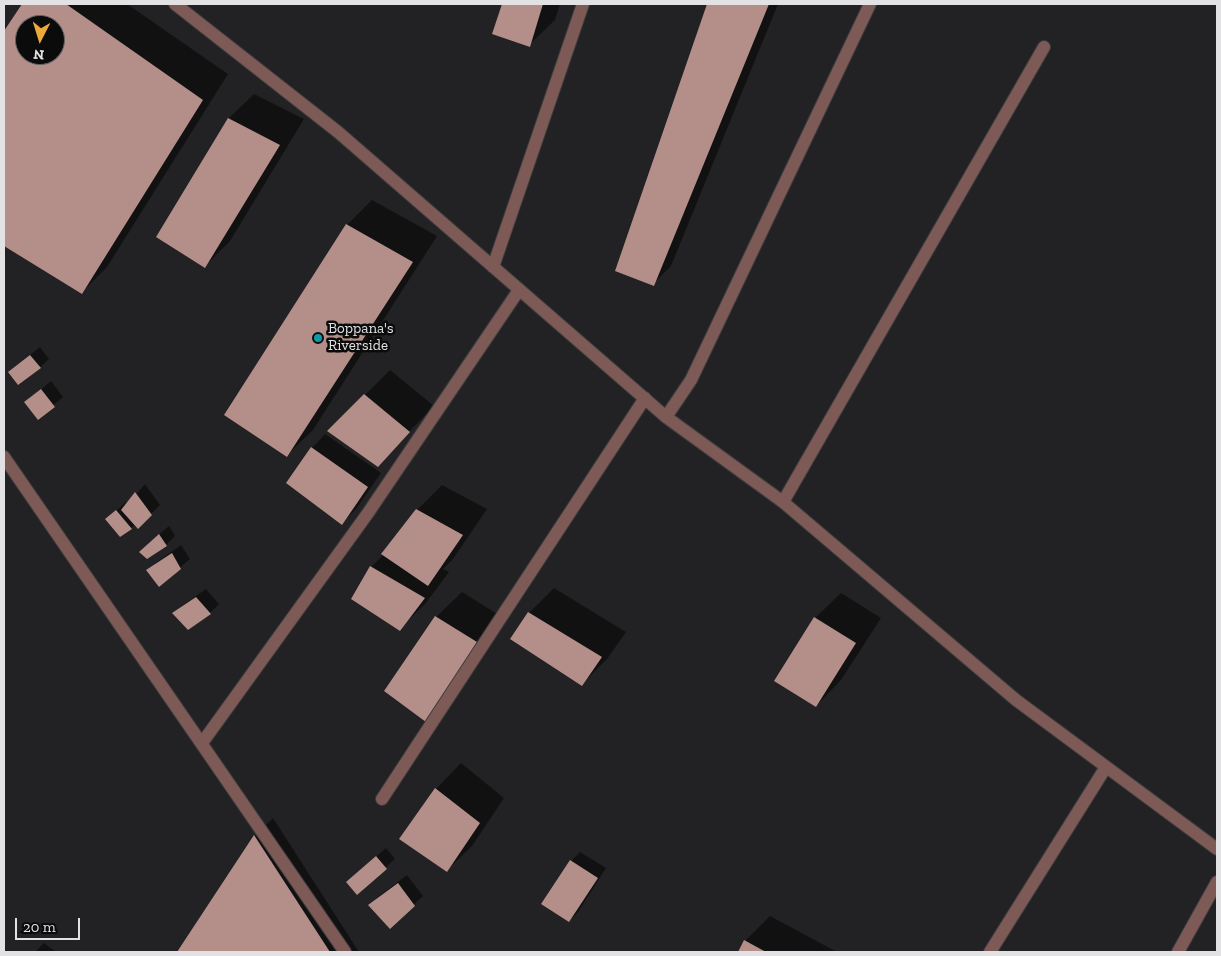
<!DOCTYPE html>
<style>
body{margin:0}
#map{position:relative;width:1221px;height:956px;overflow:hidden;background:#222123;font-family:"Zilla Slab",serif}
canvas{display:block}
.frame{position:absolute;inset:0;border:5px solid #e2e1e3;pointer-events:none}
.north{position:absolute;left:15px;top:15px;width:50px;height:50px;box-sizing:border-box;background:#0b0b0c;border:1px solid #616162;border-radius:50%;rotate:185deg;font-size:14px;font-weight:700;line-height:20px;text-align:center;color:#e2e1e3}
.north::after{content:'';display:block;margin:auto;width:18px;height:22px;background:#eda83c;clip-path:polygon(50% 0,100% 100%,50% 72%,0 100%)}
.scale{position:absolute;left:15px;top:918px;width:65px;height:22px;box-sizing:border-box;border:2px solid #e2e1e3;border-top:0;padding-left:6px;font-size:15px;line-height:18px;white-space:nowrap;color:#e2e1e3;-webkit-text-stroke:4px #0b0b0c;paint-order:stroke}
</style>
<div id="map">
<canvas width="1221" height="956"></canvas>
<div class="frame"></div>
<div class="north">N</div>
<div class="scale">20 m</div>
</div>
<script>
const c = document.querySelector('canvas').getContext('2d');
c.lineJoin = 'round';
function fill(path, color) {
  c.fillStyle = color;
  c.fill(path, 'evenodd');
}
function stroke(path, color, width, dash) {
  c.strokeStyle = color;
  c.lineWidth = width;
  c.lineCap = dash ? 'butt' : 'round';
  c.setLineDash(dash || []);
  c.stroke(path);
}
function drawText(font, color, halo, rows, align = 'center') {
  c.font = font + ' "Zilla Slab",serif';
  c.lineWidth = 5;
  c.setLineDash([]);
  c.textBaseline = 'middle';
  c.strokeStyle = halo;
  c.fillStyle = color;
  for (const [text, x, y, turn = 0] of rows) {
    c.save();
    c.translate(x, y);
    c.rotate((+turn || 0) * Math.PI / 180);
    c.textAlign = isNaN(turn) ? turn : align;
    if (halo) c.strokeText(text, 0, 0);
    c.fillText(text, 0, 0);
    c.restore();
  }
}
fill(new Path2D(`
 M 23,4 L 127,4 L 228,74 L 107,267 L 82,292 L 4,244 L 4,33 ZM 25,25 L 55,25 L 55,55 L 25,55 Z
 M 503,4 L 560,4 L 555,20 L 529,45 L 493,33 Z
 M 708,4 L 778,4 L 671,266 L 653,284 L 616,270 Z
 M 254,94 L 304,119 L 230,241 L 205,266 L 228,119 Z
 M 372,200 L 437,236 L 313,430 L 287,455 L 347,225 Z
 M 40,347 L 49,359 L 40,367 L 9,372 Z
 M 390,370 L 434,406 L 377,465 L 329,431 Z
 M 51,381 L 63,397 L 38,418 L 26,402 Z
 M 325,434 L 381,473 L 356,509 L 342,523 L 312,448 Z
 M 145,484 L 160,505 L 138,527 L 136,524 L 120,536 L 107,519 L 126,502 L 128,504 Z
 M 442,485 L 487,509 L 453,559 L 443,569 L 449,572 L 425,604 L 399,629 L 371,567 L 383,555 L 417,510 Z
 M 169,526 L 175,536 L 166,545 L 149,543 Z
 M 181,545 L 190,559 L 159,585 L 148,571 L 157,562 Z
 M 554,588 L 626,632 L 607,659 L 582,684 L 529,613 Z
 M 206,589 L 219,604 L 210,613 L 188,628 L 174,613 L 183,605 Z
 M 462,592 L 502,617 L 455,699 L 436,617 Z
 M 841,593 L 881,618 L 841,680 L 816,706 L 815,618 Z
 M 461,763 L 504,798 L 472,846 L 446,871 L 436,789 Z
 M 273,818 L 359,952 L 179,952 L 255,836 Z
 M 386,848 L 395,859 L 357,893 L 357,873 Z
 M 580,852 L 606,868 L 578,912 L 569,921 L 571,861 Z
 M 407,875 L 423,896 L 390,927 L 370,905 L 379,896 Z
 M 770,916 L 837,952 L 740,952 L 745,941 Z
 M 44,943 L 56,952 L 35,952 Z`), '#0007');
fill(new Path2D(`
 M 22,4 L 66,4 L 203,100 L 82,294 L 4,246 L 4,31 ZM 25,25 L 55,25 L 55,55 L 25,55 Z
 M 502,4 L 543,4 L 530,47 L 492,34 Z
 M 707,4 L 769,4 L 654,286 L 615,271 Z
 M 228,118 L 280,145 L 205,268 L 156,237 Z
 M 346,224 L 413,262 L 287,457 L 224,415 Z
 M 30,355 L 41,368 L 18,385 L 8,372 Z
 M 41,389 L 55,407 L 38,420 L 24,402 Z
 M 364,394 L 410,432 L 378,467 L 327,431 Z
 M 311,447 L 368,487 L 342,525 L 286,483 Z
 M 135,492 L 152,515 L 138,529 L 121,510 Z
 M 416,509 L 463,535 L 428,586 L 381,554 Z
 M 116,510 L 132,529 L 120,537 L 105,519 Z
 M 159,534 L 167,546 L 147,559 L 139,552 Z
 M 172,553 L 181,569 L 159,587 L 146,570 Z
 M 370,566 L 425,598 L 400,631 L 351,599 Z
 M 196,597 L 211,614 L 188,630 L 172,613 Z
 M 528,612 L 602,657 L 582,686 L 510,639 Z
 M 435,616 L 477,642 L 430,725 L 384,691 Z
 M 814,617 L 856,643 L 816,707 L 774,681 Z
 M 435,788 L 480,823 L 447,872 L 399,839 Z
 M 254,835 L 330,952 L 177,952 Z
 M 376,856 L 387,869 L 357,895 L 346,882 Z
 M 570,860 L 598,878 L 569,922 L 541,904 Z
 M 398,883 L 415,906 L 390,929 L 368,905 Z
 M 744,940 L 766,952 L 738,952 Z`), '#b48f89');
const minor = new Path2D(`
 M 175,4 L 338,132 L 666,417 L 783,502 L 1016,700 L 1217,849
 M 493,267 L 583,4
 M 666,417 L 691,380 L 870,4
 M 783,502 L 1044,47
 M 202,743 L 368,513 L 519,290
 M 382,799 L 645,398
 M 990,952 L 1106,767
 M 1178,952 L 1217,882`);
const tertiary = new Path2D(`
 M 4,457 L 345,952`);
stroke(minor, '#3d3c3e', 14);
stroke(tertiary, '#3d3c3e', 14);
stroke(minor, '#7d5a56', 12);
stroke(tertiary, '#7d5a56', 12);
for (const [x, y, r, color] of [
 [318,338,5,"#0f9aa8"]
]) {
  const dot = new Path2D();
  dot.arc(x, y, r, 0, 2 * Math.PI);
  c.fillStyle = color;
  c.fill(dot);
  stroke(dot, '#0b0b0c', 2);
}
drawText('15px', '#e2e1e3', '#0b0b0c', [
 ["Boppana's",328,329],
 ["Riverside",328,346]
], 'left');
</script>
